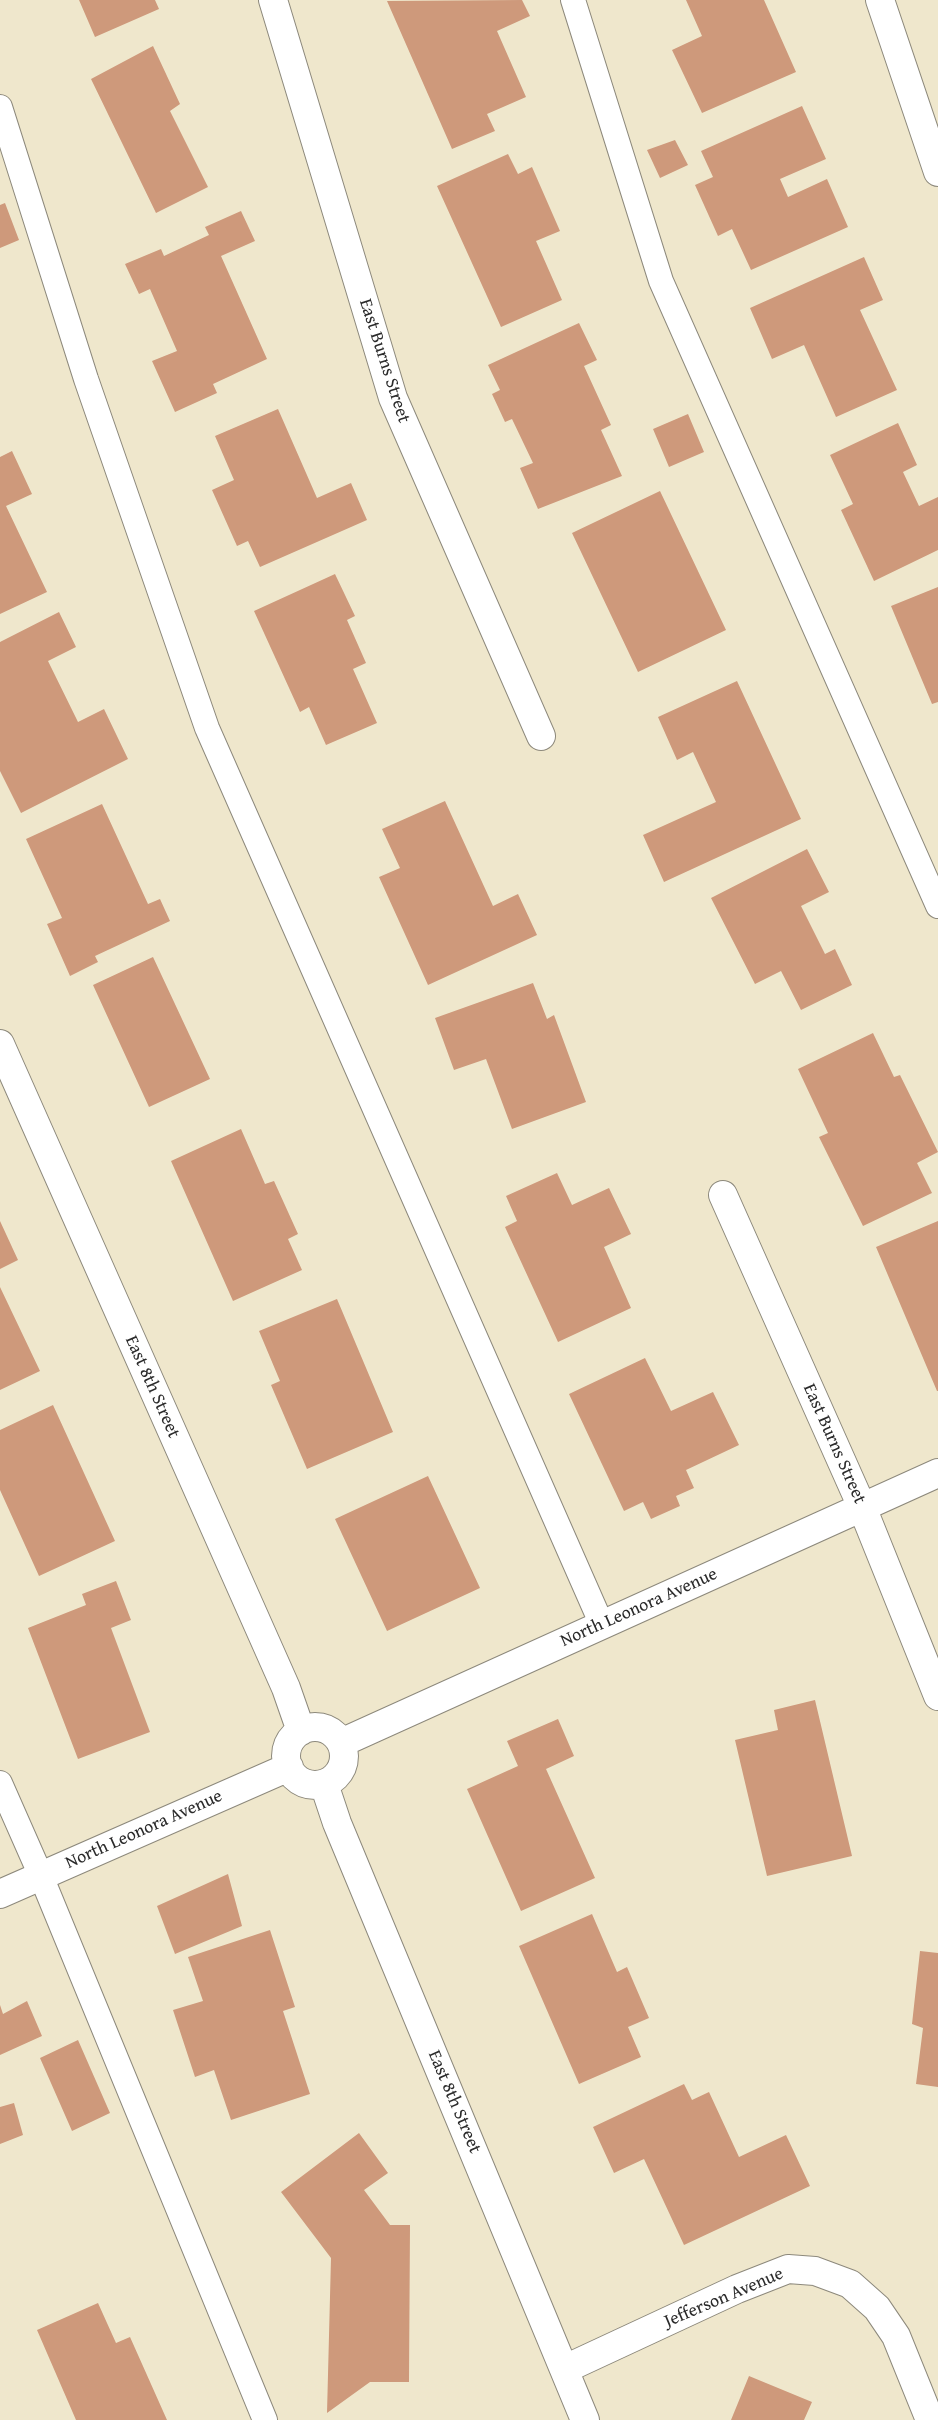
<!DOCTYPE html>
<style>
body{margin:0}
canvas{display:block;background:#efe7cc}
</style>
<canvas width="938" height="2420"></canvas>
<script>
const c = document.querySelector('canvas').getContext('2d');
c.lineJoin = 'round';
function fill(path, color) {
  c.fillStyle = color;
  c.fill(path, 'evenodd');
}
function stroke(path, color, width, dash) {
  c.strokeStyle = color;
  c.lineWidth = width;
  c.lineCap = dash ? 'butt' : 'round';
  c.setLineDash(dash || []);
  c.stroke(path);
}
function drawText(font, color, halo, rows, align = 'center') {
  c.font = font + ' "Gentium Book Plus",serif';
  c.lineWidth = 5;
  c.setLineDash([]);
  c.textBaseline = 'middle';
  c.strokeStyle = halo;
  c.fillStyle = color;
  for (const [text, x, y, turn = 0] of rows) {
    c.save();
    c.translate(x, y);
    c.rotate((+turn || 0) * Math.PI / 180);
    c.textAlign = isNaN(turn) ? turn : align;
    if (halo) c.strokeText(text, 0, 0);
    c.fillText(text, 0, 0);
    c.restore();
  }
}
fill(new Path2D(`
 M 79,0 L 155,0 L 159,9 L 95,37 Z
 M 522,0 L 530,16 L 497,31 L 526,97 L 487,114 L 495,131 L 452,149 L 387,1 Z
 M 686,0 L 764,0 L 796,72 L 702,113 L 672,50 L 702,36 Z
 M 153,46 L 180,104 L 170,111 L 208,187 L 156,213 L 91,79 Z
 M 802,106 L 826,159 L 780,179 L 788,197 L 827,179 L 848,227 L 751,270 L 732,229 L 718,236 L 695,185 L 713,177 L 701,151 Z
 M 675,140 L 688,165 L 660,178 L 647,150 Z
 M 508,154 L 518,174 L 532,167 L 560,231 L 536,241 L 562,300 L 501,327 L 437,186 Z
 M 5,203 L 19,240 L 0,248 L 0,205 Z
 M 241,211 L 255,241 L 221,256 L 267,359 L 213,384 L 217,393 L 175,412 L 152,361 L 177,351 L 150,289 L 139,294 L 125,264 L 161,249 L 164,256 L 209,235 L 205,227 Z
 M 864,257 L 883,300 L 860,310 L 897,390 L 836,417 L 804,345 L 772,359 L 750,308 Z
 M 579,323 L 597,360 L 584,366 L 611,425 L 601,430 L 622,476 L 538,509 L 520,468 L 533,463 L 512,419 L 505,422 L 492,394 L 500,390 L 488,365 Z
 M 278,409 L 317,498 L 351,483 L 367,520 L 260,567 L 248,541 L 237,546 L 212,490 L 234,480 L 215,436 Z
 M 688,414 L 704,452 L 669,467 L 653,429 Z
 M 898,423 L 917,465 L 903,472 L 919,506 L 938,497 L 938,550 L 874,581 L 841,510 L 853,504 L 830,455 Z
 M 12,451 L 32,494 L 6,506 L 47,592 L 0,614 L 0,457 Z
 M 660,491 L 726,630 L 638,672 L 572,533 Z
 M 335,574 L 355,616 L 347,620 L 366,663 L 353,669 L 377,723 L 326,745 L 309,707 L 300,712 L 254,611 Z
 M 938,587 L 938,702 L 932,704 L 891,606 Z
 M 59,612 L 76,647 L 48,661 L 78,722 L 104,709 L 128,759 L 21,813 L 0,771 L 0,642 Z
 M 737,681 L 801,819 L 664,882 L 643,835 L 716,802 L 693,752 L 677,760 L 658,717 Z
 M 445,801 L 493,906 L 518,894 L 537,935 L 428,985 L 379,877 L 400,868 L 382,829 Z
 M 102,804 L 148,904 L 160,899 L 170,921 L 95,956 L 98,962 L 70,976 L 47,924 L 62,918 L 26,839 Z
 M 807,849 L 829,892 L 801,906 L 825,954 L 835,949 L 852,985 L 801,1010 L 781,971 L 755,984 L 711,898 Z
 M 153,957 L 210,1079 L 149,1107 L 93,985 Z
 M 533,983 L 547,1019 L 554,1015 L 586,1102 L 512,1129 L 486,1059 L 454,1070 L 435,1018 Z
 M 873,1033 L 894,1077 L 900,1075 L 938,1152 L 917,1163 L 932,1193 L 863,1226 L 819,1137 L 828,1133 L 798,1069 Z
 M 241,1129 L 265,1184 L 274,1181 L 298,1234 L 288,1239 L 302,1270 L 233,1301 L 171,1161 Z
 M 557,1173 L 572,1205 L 609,1188 L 631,1234 L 604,1247 L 631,1308 L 558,1342 L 505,1227 L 517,1221 L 506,1196 Z
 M 0,1221 L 18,1260 L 0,1269 Z
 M 938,1221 L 938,1391 L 937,1391 L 876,1247 Z
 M 0,1287 L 40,1371 L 0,1390 Z
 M 337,1299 L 393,1432 L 307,1469 L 271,1385 L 280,1381 L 259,1331 Z
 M 645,1358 L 671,1411 L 713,1392 L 739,1445 L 686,1470 L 694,1488 L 676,1496 L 680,1506 L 651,1519 L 643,1502 L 624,1511 L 569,1394 Z
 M 53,1405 L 115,1541 L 39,1576 L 0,1490 L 0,1430 Z
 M 428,1476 L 480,1588 L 387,1631 L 335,1519 Z
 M 116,1581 L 131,1620 L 111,1628 L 150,1732 L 78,1759 L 28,1628 L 86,1605 L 82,1594 Z
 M 815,1700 L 852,1856 L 767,1876 L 735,1740 L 778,1730 L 774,1710 Z
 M 558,1719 L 574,1756 L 546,1769 L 595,1878 L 521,1911 L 467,1789 L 518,1766 L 507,1741 Z
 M 228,1874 L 242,1926 L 175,1954 L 157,1906 Z
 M 592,1914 L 617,1972 L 627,1967 L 649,2018 L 628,2027 L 641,2057 L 579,2084 L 519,1946 Z
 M 270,1930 L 295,2007 L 283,2011 L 310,2094 L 231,2120 L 214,2070 L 195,2077 L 173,2010 L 203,2001 L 188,1957 Z
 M 920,1951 L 938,1953 L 938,2087 L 916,2084 L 923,2028 L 912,2024 Z
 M 27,2001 L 42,2036 L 0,2055 L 0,2005 L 3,2014 Z
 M 78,2040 L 110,2113 L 72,2131 L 40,2058 Z
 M 684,2084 L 692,2100 L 709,2092 L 739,2157 L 786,2135 L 810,2186 L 684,2245 L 644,2159 L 614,2173 L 593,2127 Z
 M 14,2103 L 23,2135 L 0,2144 L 0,2107 Z
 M 359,2133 L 388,2173 L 364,2190 L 390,2225 L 410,2225 L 409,2382 L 370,2382 L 327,2413 L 331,2258 L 281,2192 Z
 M 98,2303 L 116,2343 L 130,2337 L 167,2420 L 76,2420 L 37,2330 Z
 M 749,2376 L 812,2402 L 804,2420 L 731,2420 Z`), '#ce997b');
const lane = new Path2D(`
 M 573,0 L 661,281 L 938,906
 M 0,107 L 86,379 L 207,728 L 602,1625
 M 0,1783 L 41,1876 L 265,2420`);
const street = new Path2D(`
 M 273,0 L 393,398 L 541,736
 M 880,0 L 938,172
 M 0,1044 L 286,1688 L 301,1731
 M 723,1195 L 862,1507 L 938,1696
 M286 1756a29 29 0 1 1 58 0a29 29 0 1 1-58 0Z
 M 341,1743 L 938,1473
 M 324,1784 L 337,1823 L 585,2420
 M 0,1894 L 289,1767
 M 565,2369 L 737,2289 L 788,2269 L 815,2271 L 850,2284 L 877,2308 L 896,2336 L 930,2420`);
stroke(lane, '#8d897c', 26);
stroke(street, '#8d897c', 30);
stroke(lane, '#fff', 24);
stroke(street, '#fff', 28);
drawText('18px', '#2b2b2b', '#fff', [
 ["East Burns Street",384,361,72],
 ["East 8th Street",152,1387,66],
 ["East Burns Street",834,1444,66],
 ["North Leonora Avenue",639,1608,-24],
 ["North Leonora Avenue",144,1830,-24],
 ["East 8th Street",454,2102,67],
 ["Jefferson Avenue",724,2298,-23]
]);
</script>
